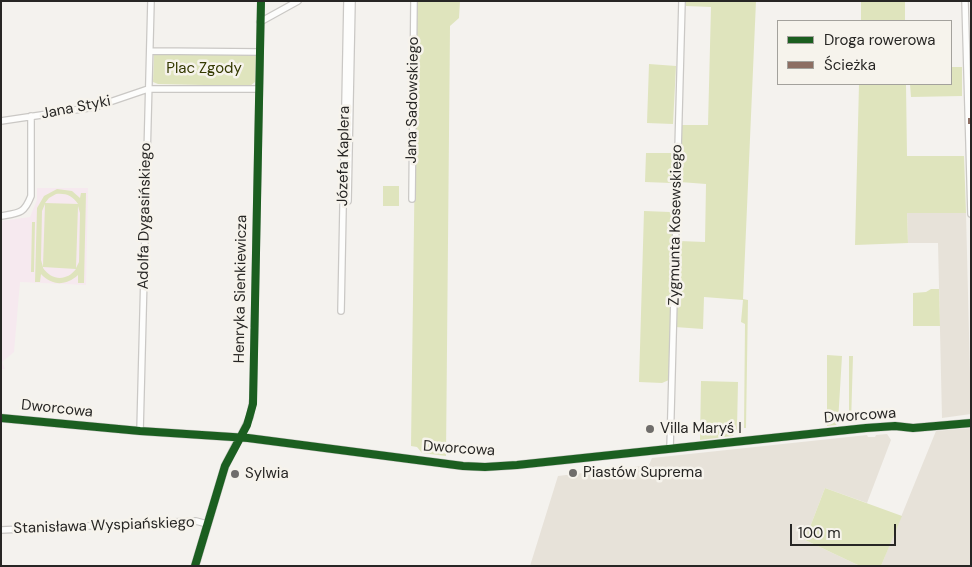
<!DOCTYPE html>
<meta charset="utf-8">
<style>
body{margin:0}
#map{position:relative;width:972px;height:567px;overflow:hidden;background:#f4f2ee;font-family:"DM Sans",sans-serif}
canvas{display:block}
.frame{position:absolute;inset:0;border:2px solid #272624;pointer-events:none}
.legend{position:absolute;left:777px;top:20px;width:175px;height:65px;box-sizing:border-box;background:#f6f3ec;border:1px solid #a3a19c;margin:0;padding:6px 9px;list-style:none;font-size:15px;color:#272624}
.legend li{display:flex;align-items:center;gap:10px;height:25px}
.legend b{width:25px;border:1px solid #a3a19c}
.scale{position:absolute;left:790px;top:524px;width:106px;height:22px;box-sizing:border-box;border:2px solid #272624;border-top:0;padding-left:6px;font-size:15px;line-height:18px;white-space:nowrap;color:#272624;-webkit-text-stroke:4px #f6f3ec;paint-order:stroke}
</style>
<div id="map">
<canvas width="972" height="567"></canvas>
<div class="frame"></div>
<ul class="legend">
<li><b style="height:6px;background:#1b5e20"></b>Droga rowerowa</li>
<li><b style="height:6px;background:#8d6e63"></b>Ścieżka</li>
</ul>
<div class="scale">100 m</div>
</div>
<script>
const c = document.querySelector('canvas').getContext('2d');
c.lineJoin = 'round';
function fill(path, color) {
  c.fillStyle = color;
  c.fill(path, 'evenodd');
}
function stroke(path, color, width, dash) {
  c.strokeStyle = color;
  c.lineWidth = width;
  c.lineCap = dash ? 'butt' : 'round';
  c.setLineDash(dash || []);
  c.stroke(path);
}
function drawText(font, color, halo, rows, align = 'center') {
  c.font = font + ' "DM Sans",sans-serif';
  c.lineWidth = 5;
  c.setLineDash([]);
  c.textBaseline = 'middle';
  c.strokeStyle = halo;
  c.fillStyle = color;
  for (const [text, x, y, turn = 0] of rows) {
    c.save();
    c.translate(x, y);
    c.rotate((+turn || 0) * Math.PI / 180);
    c.textAlign = isNaN(turn) ? turn : align;
    if (halo) c.strokeText(text, 0, 0);
    c.fillText(text, 0, 0);
    c.restore();
  }
}
fill(new Path2D(`
 M 907,213 L 966,213 L 971,414 L 942,418 L 938,243 L 908,243 Z
 M 971,428 L 971,566 L 881,566 L 936,431 Z
 M 887,434 L 891,440 L 867,503 L 825,488 L 805,540 L 860,566 L 530,566 L 558,476 L 649,465 L 652,458 L 867,435 L 868,437 L 875,437 L 876,435 Z`), '#e7e2d9');
fill(new Path2D(`
 M 37,188 L 88,188 L 86,285 L 20,282 L 14,352 L 2,362 L 5,369 L 1,369 L 1,221 L 30,217 L 37,200 Z`), '#f6e9ef');
fill(new Path2D(`
 M 417,1 L 460,1 L 459,18 L 450,26 L 446,456 L 422,453 L 417,447 L 411,446 Z
 M 686,1 L 756,1 L 743,299 L 748,300 L 746,428 L 744,428 L 745,324 L 741,322 L 743,300 L 704,297 L 703,329 L 675,327 L 677,243 L 679,241 L 705,242 L 706,184 L 680,182 L 681,125 L 708,125 L 711,7 L 686,6 Z
 M 861,1 L 905,1 L 905,21 L 861,21 Z
 M 154,54 L 256,55 L 255,82 L 250,86 L 158,84 L 153,82 Z
 M 649,64 L 676,66 L 673,124 L 647,123 Z
 M 951,67 L 962,67 L 962,96 L 911,97 L 910,84 L 951,84 Z
 M 859,84 L 906,84 L 907,156 L 964,156 L 966,213 L 907,213 L 908,243 L 855,245 Z
 M 646,153 L 672,153 L 671,183 L 645,182 Z
 M 383,186 L 399,186 L 399,206 L 383,206 Z
 M 57,189 L 72,191 L 80,198 L 81,193 L 86,193 L 84,283 L 78,283 L 78,275 C 66,286 52,286 41,274 L 40,282 L 35,282 L 37,208 L 44,196 ZM 56,194 C 66,193 73,196 78,204 L 45,203 L 49,198 ZM 45,204 L 43,266 L 43,267 L 41,260 L 42,211 ZM 78,206 L 80,213 L 79,262 L 76,268 ZM 43,268 L 43,267 L 76,269 C 67,281 52,281 43,268 Z
 M 644,211 L 670,212 L 673,217 L 669,380 L 662,383 L 639,382 Z
 M 32,222 L 35,222 L 34,272 L 31,272 Z
 M 931,289 L 939,289 L 940,326 L 913,326 L 913,293 L 926,292 Z
 M 827,355 L 842,356 L 838,422 L 836,425 L 827,426 Z
 M 849,356 L 853,356 L 851,423 L 849,417 Z
 M 701,381 L 738,382 L 737,429 L 733,436 L 700,440 Z
 M 825,488 L 902,516 L 881,566 L 860,566 L 805,540 Z`), '#dfe4bd');
const minor = new Path2D(`
 M 965,1 L 971,214
 M 260,22 L 298,1
 M 150,51 L 260,52
 M 1,121 L 95,107 L 148,89 L 259,89
 M 412,199 L 414,1
 M 348,201 L 352,1
 M 1,216 C 19,213 24,214 31,196 L 31,116
 M 341,311 L 347,1
 M 140,431 L 151,1
 M 240,437 L 250,417 L 253,399 L 261,1
 M 670,449 L 682,1
 M 1,530 L 196,521 L 207,524`);
const tertiary = new Path2D(`
 M 1,418 L 140,431 L 248,438 L 463,466 L 485,467 L 517,465 L 866,428 L 895,426 L 913,428 L 971,423
 M 195,566 L 225,466 L 240,437`);
stroke(minor, '#cac8c5', 8);
stroke(tertiary, '#cac8c5', 9);
stroke(minor, '#fdfdfc', 5.5);
stroke(tertiary, '#fdfdfc', 7);
stroke(new Path2D(`
 M 968,121 L 971,121`), '#8d6e63', 6, [12, 6]);
stroke(new Path2D(`
 M 1,418 L 140,431 L 248,438 L 463,466 L 485,467 L 517,465 L 866,428 L 895,426 L 913,428 L 971,423
 M 195,566 L 225,466 L 247,425 L 253,404 L 261,1`), '#1b5e20', 8);
for (const [x, y, r, color] of [
 [650,429,5,"#6f6d6b"],
 [573,473,5,"#6f6d6b"],
 [235,474,5,"#6f6d6b"]
]) {
  const dot = new Path2D();
  dot.arc(x, y, r, 0, 2 * Math.PI);
  c.fillStyle = color;
  c.fill(dot);
  stroke(dot, '#f6f3ec', 2);
}
drawText('15px', '#343900', '#f6f3ec', [
 ["Plac Zgody",204,69]
]);
drawText('15px', '#272624', '#f6f3ec', [
 ["Jana Sadowskiego",413,100,-89],
 ["Jana Styki",76,108,-11],
 ["Józefa Kaplera",344,156,-89],
 ["Adolfa Dygasińskiego",145,216,-89],
 ["Zygmunta Kosewskiego",676,225,-89],
 ["Henryka Sienkiewicza",241,289,-89],
 ["Dworcowa",57,409,6],
 ["Dworcowa",860,416,-4],
 ["Dworcowa",459,449,4],
 ["Stanisława Wyspiańskiego",104,526,-2]
]);
drawText('15px', '#272624', '#f6f3ec', [
 ["Villa Maryś I",660,429],
 ["Piastów Suprema",583,473],
 ["Sylwia",245,474]
], 'left');
</script>
